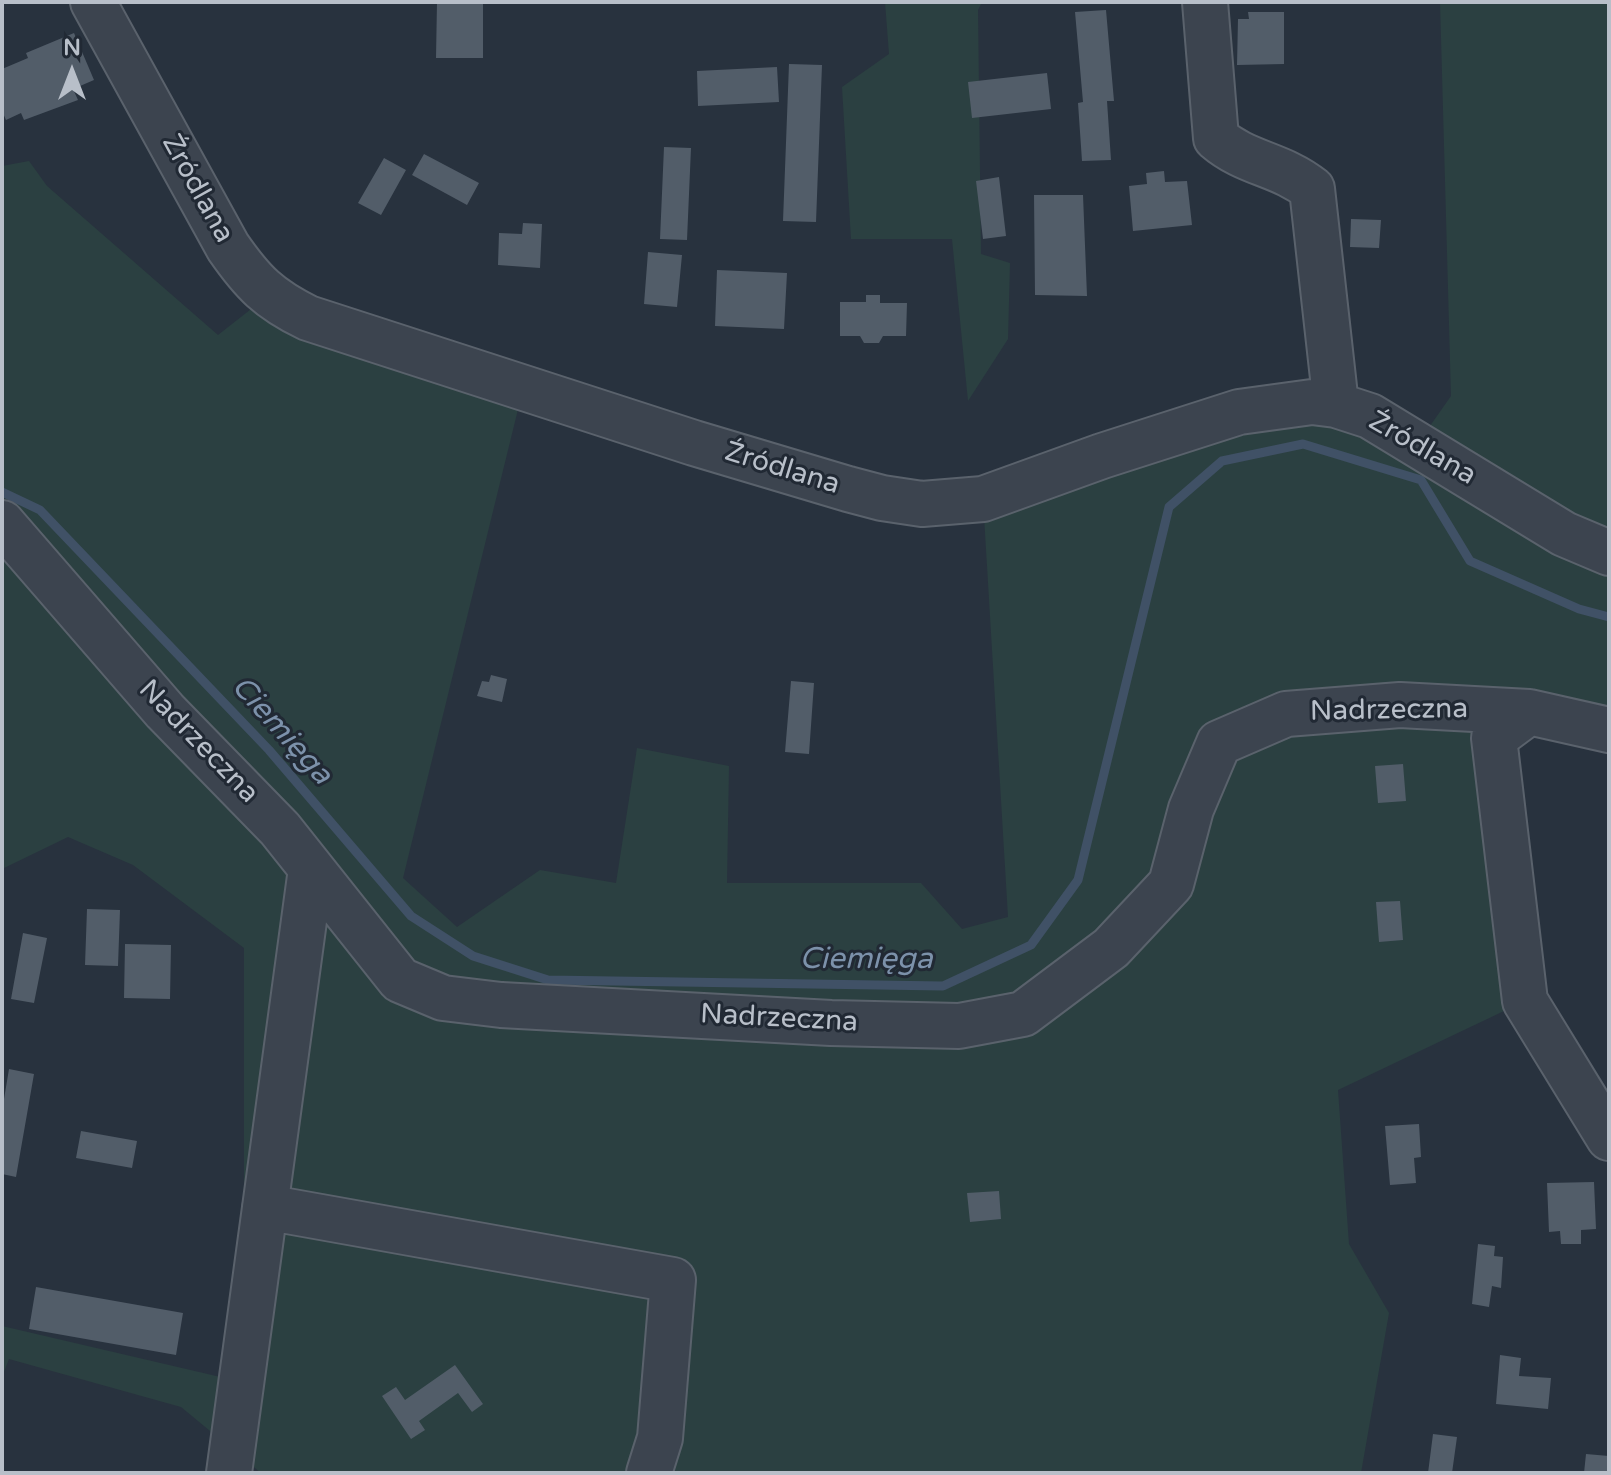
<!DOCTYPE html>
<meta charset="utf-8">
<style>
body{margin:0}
#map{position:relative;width:1611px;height:1475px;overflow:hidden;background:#28323e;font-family:"Varela Round",sans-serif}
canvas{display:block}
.frame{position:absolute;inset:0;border:4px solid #b8bfc9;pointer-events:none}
.north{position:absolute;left:32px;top:32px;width:80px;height:80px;-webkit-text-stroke:6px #212934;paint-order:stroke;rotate:0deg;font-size:22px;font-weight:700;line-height:32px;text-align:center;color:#b8bfc9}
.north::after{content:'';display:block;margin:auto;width:28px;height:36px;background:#b8bfc9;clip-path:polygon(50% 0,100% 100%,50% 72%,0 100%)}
</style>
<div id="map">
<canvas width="1611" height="1475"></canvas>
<div class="frame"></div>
<div class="north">N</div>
</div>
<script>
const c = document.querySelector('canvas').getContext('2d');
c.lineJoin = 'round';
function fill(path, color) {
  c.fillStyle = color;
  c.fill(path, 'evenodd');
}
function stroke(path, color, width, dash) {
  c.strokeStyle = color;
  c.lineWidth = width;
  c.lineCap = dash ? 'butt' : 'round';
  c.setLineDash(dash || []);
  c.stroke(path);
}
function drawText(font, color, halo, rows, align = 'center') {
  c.font = font + ' "Varela Round",sans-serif';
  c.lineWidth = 6;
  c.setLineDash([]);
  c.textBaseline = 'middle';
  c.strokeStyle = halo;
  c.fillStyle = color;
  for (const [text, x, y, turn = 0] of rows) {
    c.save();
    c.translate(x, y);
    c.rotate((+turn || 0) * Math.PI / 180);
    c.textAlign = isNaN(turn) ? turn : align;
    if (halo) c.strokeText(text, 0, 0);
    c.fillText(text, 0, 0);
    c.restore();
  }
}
fill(new Path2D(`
 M 885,2 L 982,2 L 978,10 L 981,254 L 1010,263 L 1008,339 L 968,401 L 952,239 L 851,239 L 842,87 L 889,54 Z
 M 1440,2 L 1609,2 L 1609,718 L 1494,738 L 1525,1001 L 1338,1090 L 1349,1244 L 1389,1313 L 1361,1473 L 261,1473 L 181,1407 L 9,1359 L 2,1377 L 2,1326 L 229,1379 L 244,1354 L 244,948 L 133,865 L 68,837 L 2,869 L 2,166 L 29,161 L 47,186 L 218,335 L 269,295 L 523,389 L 403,878 L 457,927 L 540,870 L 616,883 L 637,748 L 729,766 L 727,883 L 921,883 L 962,929 L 1008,917 L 983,499 L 1312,402 L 1418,443 L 1451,396 Z`), '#2b4041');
stroke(new Path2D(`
 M 2,492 L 40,510 L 269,750 L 411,916 L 473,956 L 548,980 L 943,986 L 1031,945 L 1078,880 L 1169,507 L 1222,461 L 1303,444 L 1421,480 L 1470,561 L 1579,609 L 1609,617`), '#405166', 9);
fill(new Path2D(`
 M 437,2 L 483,2 L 483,58 L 436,58 Z
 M 1106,10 L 1114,101 L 1107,101 L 1111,160 L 1082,161 L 1078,103 L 1083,102 L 1075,12 Z
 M 1248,12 L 1284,12 L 1284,64 L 1237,65 L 1238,19 L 1249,19 Z
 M 74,33 L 94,80 L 73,89 L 78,100 L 24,120 L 21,113 L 6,120 L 2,111 L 2,69 L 28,58 L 26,53 Z
 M 789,64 L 822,65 L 816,222 L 783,221 Z
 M 777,67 L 779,102 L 698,106 L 697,71 Z
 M 1047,73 L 1051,109 L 972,118 L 968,82 Z
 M 664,147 L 691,148 L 687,240 L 660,239 Z
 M 424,154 L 479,183 L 467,205 L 412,175 Z
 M 384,158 L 406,170 L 381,215 L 358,203 Z
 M 1164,171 L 1165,182 L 1187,181 L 1192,225 L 1133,231 L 1129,186 L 1147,184 L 1146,173 Z
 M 999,177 L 1006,236 L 983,239 L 976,181 Z
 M 1034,195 L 1083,195 L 1087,296 L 1035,295 Z
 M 1351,219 L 1381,220 L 1379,248 L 1350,247 Z
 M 523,223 L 542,224 L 540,268 L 498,265 L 499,233 L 522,234 Z
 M 648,252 L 682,255 L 677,307 L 644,304 Z
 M 717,270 L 787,273 L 784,329 L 715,326 Z
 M 866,295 L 880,295 L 880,303 L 907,303 L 906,336 L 883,336 L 879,343 L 864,343 L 860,336 L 840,336 L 840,302 L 866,302 Z
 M 491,675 L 507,679 L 502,702 L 477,696 L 482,681 L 489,682 Z
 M 791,681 L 814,683 L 809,754 L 785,752 Z
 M 1403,764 L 1406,801 L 1378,803 L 1375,766 Z
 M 1400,901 L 1403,940 L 1379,942 L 1376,902 Z
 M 87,909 L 120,910 L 118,966 L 85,965 Z
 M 23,933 L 47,938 L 34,1003 L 11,999 Z
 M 125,944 L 171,945 L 170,999 L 124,998 Z
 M 9,1069 L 34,1074 L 16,1177 L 2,1174 L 2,1111 Z
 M 1419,1124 L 1421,1157 L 1414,1158 L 1416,1183 L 1390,1185 L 1385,1126 Z
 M 81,1131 L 137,1141 L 132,1168 L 76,1158 Z
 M 1594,1182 L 1596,1229 L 1581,1230 L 1581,1244 L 1561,1244 L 1560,1231 L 1549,1232 L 1547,1183 Z
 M 999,1191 L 1001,1219 L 970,1222 L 967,1193 Z
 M 1478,1244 L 1495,1246 L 1494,1256 L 1503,1257 L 1501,1288 L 1492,1286 L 1489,1307 L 1472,1304 Z
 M 36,1287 L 183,1313 L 176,1355 L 29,1329 Z
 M 1500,1355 L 1521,1358 L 1519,1376 L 1551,1378 L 1548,1409 L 1496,1404 Z
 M 455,1365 L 483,1404 L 472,1412 L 458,1393 L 419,1421 L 425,1430 L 411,1439 L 382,1396 L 396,1387 L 405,1400 Z
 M 1433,1434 L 1457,1437 L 1452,1473 L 1428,1473 Z
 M 1586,1454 L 1609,1456 L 1609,1473 L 1584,1473 Z`), '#525d69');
const minor = new Path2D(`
 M 93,2 L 228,247 C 253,283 269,299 308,318 L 694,443 L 848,489 L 882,498 L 922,504 L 983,499 L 1102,456 L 1239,412 L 1312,402 L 1336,405 L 1370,416 L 1564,534 L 1609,553
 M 1205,2 L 1216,138 C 1246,164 1281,164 1312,189 L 1336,405
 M 2,523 L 165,711 L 280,829 L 400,980 L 443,998 L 501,1005 L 831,1023 L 959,1026 L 1023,1014 L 1111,948 L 1171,884 L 1191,809 L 1219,743 L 1286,714 L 1400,705 L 1529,712 L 1609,730
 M 1529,712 L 1494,738 L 1525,1001 L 1609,1138
 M 265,1207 L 673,1280 L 660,1438 L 649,1473
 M 229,1473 L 311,869`);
stroke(minor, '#5a626c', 48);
stroke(minor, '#3c444f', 44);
drawText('28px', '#b8bfc9', '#212934', [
 ["Źródlana",197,189,61],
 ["Źródlana",1422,449,30],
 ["Źródlana",782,469,17],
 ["Nadrzeczna",1389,711,-1],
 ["Nadrzeczna",198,742,46],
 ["Nadrzeczna",779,1019,3]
]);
drawText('italic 30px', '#7c91aa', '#212934', [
 ["Ciemięga",281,731,48],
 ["Ciemięga",866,960]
]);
</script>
